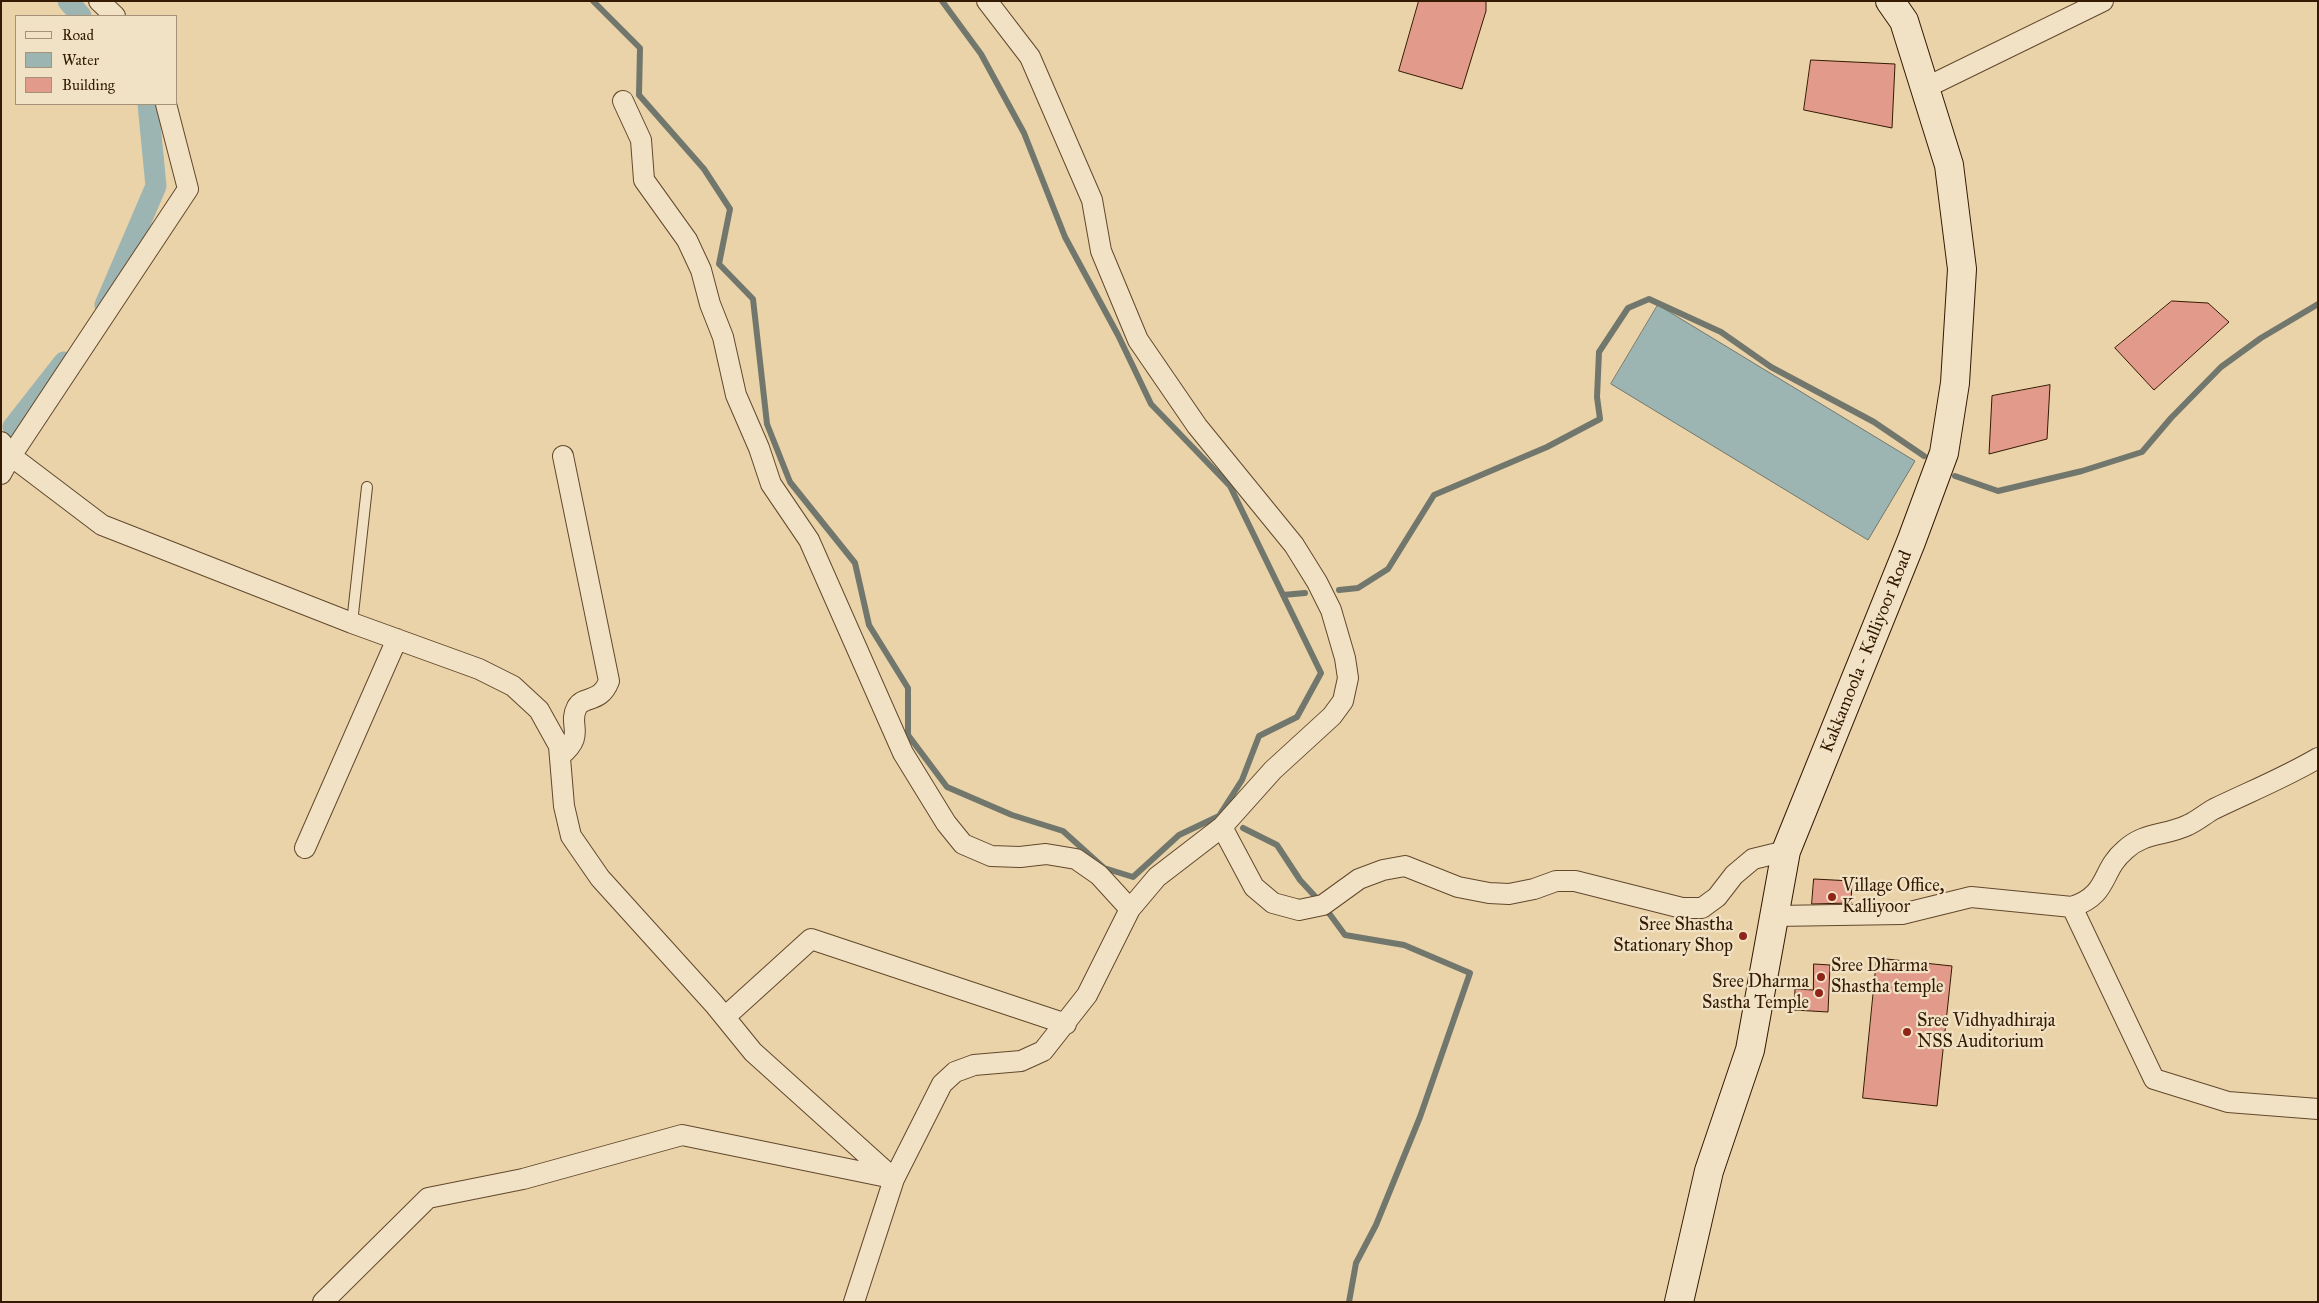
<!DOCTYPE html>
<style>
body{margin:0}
#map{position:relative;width:2319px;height:1303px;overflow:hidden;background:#ead3a8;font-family:"IM FELL Great Primer",serif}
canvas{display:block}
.frame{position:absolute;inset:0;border:2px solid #341903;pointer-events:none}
.legend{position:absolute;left:15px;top:15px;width:162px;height:90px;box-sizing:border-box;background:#f1e2c6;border:1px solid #a59278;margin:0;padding:6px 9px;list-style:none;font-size:15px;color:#341903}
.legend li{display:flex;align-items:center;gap:10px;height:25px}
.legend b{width:25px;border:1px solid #a59278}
</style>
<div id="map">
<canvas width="2319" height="1303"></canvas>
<div class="frame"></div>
<ul class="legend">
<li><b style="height:6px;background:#f1e2c6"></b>Road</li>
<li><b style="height:14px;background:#9cb5b3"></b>Water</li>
<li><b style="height:14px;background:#e29a8a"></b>Building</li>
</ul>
</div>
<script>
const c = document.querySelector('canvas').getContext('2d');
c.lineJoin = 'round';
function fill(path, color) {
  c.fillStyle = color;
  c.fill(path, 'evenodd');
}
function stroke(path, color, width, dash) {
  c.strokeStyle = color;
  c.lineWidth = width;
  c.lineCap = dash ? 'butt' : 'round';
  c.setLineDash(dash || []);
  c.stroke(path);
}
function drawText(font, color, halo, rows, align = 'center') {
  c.font = font + ' "IM FELL Great Primer",serif';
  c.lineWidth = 4.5;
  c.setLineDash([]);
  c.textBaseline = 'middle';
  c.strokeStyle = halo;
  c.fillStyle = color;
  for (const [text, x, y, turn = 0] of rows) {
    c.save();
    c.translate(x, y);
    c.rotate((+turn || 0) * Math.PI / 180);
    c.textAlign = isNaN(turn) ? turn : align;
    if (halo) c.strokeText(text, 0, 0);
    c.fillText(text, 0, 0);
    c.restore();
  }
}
const water = new Path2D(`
 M 1658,305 L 1915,461 L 1868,540 L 1611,384 Z`);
fill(water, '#9cb5b3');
stroke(water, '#72776d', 1);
stroke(new Path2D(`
 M 593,1 L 640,48 L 639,95 L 704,169 L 730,209 L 719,264 L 753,299 L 767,424 L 790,482 L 855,563 L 869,625 L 908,688 L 908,735 L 947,787 L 1012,815 L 1063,831 L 1104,868 L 1133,877 L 1179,835 L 1219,816 L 1242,780 L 1259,736 L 1297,717 L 1321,673 L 1230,486 L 1151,404 L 1118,335 L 1065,237 L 1024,133 L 981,54 L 942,1
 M 1955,476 L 1998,491 L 2082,471 L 2142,452 L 2171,418 L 2221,367 L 2261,338 L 2318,304
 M 1339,590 L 1358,588 L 1388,569 L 1434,495 L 1547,447 L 1600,419 L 1597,397 L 1599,352 L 1628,308 L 1649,299 L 1721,332 L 1771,367 L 1874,422 L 1924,456
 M 1283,595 L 1305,593
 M 1243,828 L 1277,845 L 1300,880 L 1323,905 L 1345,935 L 1404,945 L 1470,973 L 1420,1117 L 1376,1225 L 1356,1263 L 1349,1302`), '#72776d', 6);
stroke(new Path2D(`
 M 68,1 L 81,16
 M 105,305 L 156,186 L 148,104
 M 13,427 L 64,362`), '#9cb5b3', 21);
const building = new Path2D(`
 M 1419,1 L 1486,1 L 1486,11 L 1462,89 L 1399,71 Z
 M 1811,60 L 1895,64 L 1892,128 L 1804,110 Z
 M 2172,301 L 2208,303 L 2229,322 L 2154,390 L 2115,348 Z
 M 2050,385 L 2047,439 L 1989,454 L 1992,396 Z
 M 1814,879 L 1852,881 L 1851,903 L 1812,904 Z
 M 1877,958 L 1952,966 L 1937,1106 L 1863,1098 Z
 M 1814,964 L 1830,965 L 1828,1012 L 1794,1010 L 1795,989 L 1813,990 Z`);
fill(building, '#e29a8a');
stroke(building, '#341903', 1);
const lane = new Path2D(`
 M 352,623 L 367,487`);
const street = new Path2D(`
 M 99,1 L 115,16
 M 987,1 L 1030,57 L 1092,200 L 1101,251 L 1138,340 L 1197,426 L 1294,545 L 1317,582 L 1331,610 L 1345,658 L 1348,678 L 1343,701 L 1332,716 L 1273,770 L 1222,827
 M 1925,88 L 2103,1
 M 623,101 L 641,140 L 644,180 L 687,240 L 701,270 L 710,304 L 723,337 L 736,395 L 759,448 L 771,484 L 809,540 L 903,753 L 946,823 L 963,844 L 991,856 L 1020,857 L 1046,854 L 1076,859 L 1099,875 L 1130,909
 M 1,442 L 11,456 L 102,525 L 352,623 L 479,669 L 513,686 L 539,710 L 559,746 L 564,806 L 571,836 L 600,878 L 714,1004 L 753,1052 L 894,1179
 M 1,474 L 11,456 L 188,189 L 166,104
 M 560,756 C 587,734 567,726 577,707 C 584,695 600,704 609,681 L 563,456
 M 305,848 L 397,639
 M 2072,907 L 2154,1079 L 2228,1102 L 2318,1109
 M 1775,916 L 1902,914 L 1971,897 L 2072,907 C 2110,894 2100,871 2125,850 C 2144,832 2165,836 2188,825 C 2197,821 2205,814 2214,809 C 2249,792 2284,778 2318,758
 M 725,1017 L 811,939 L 1066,1024
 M 323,1302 L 428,1198 L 523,1179 L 682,1135 L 892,1178
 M 854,1302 L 894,1179 L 942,1084 L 955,1072 L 974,1065 L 1021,1061 L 1043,1051 L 1087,995 L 1130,909 L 1157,877 L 1222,827 L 1254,887 L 1273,903 L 1299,910 L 1323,905 L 1359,879 L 1383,870 L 1405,866 L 1458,887 L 1489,893 L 1509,894 L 1534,889 L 1556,881 L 1575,881 L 1682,908 L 1702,908 L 1717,897 L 1734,875 L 1753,859 L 1786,851`);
const secondary = new Path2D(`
 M 1679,1302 L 1709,1171 L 1750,1050 L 1786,851 L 1911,542 L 1944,453 L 1955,383 L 1962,269 L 1949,165 L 1904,21 L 1890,1`);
stroke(lane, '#62482c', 12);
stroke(street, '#62482c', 22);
stroke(secondary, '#341903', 30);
stroke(lane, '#f1e2c6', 10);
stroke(street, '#f1e2c6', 20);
stroke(secondary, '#f1e2c6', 28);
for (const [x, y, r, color] of [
 [1832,897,5,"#8f2418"],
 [1743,936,5,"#8f2418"],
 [1821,977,5,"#8f2418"],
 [1819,993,5,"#8f2418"],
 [1907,1032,5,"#8f2418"]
]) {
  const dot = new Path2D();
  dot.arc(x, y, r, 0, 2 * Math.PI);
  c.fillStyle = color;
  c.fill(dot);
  stroke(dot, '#f1e2c6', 2);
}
drawText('18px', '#341903', '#f1e2c6', [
 ["Kakkamoola - Kalliyoor Road",1867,652,-68]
]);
drawText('18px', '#341903', '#f1e2c6', [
 ["Village Office,",1842,887],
 ["Kalliyoor",1842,908],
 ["Sree Shastha",1733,926,"right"],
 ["Stationary Shop",1733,947,"right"],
 ["Sree Dharma",1831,967],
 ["Shastha temple",1831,988],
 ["Sree Dharma",1809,983,"right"],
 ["Sastha Temple",1809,1004,"right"],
 ["Sree Vidhyadhiraja",1917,1022],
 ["NSS Auditorium",1917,1043]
], 'left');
</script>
